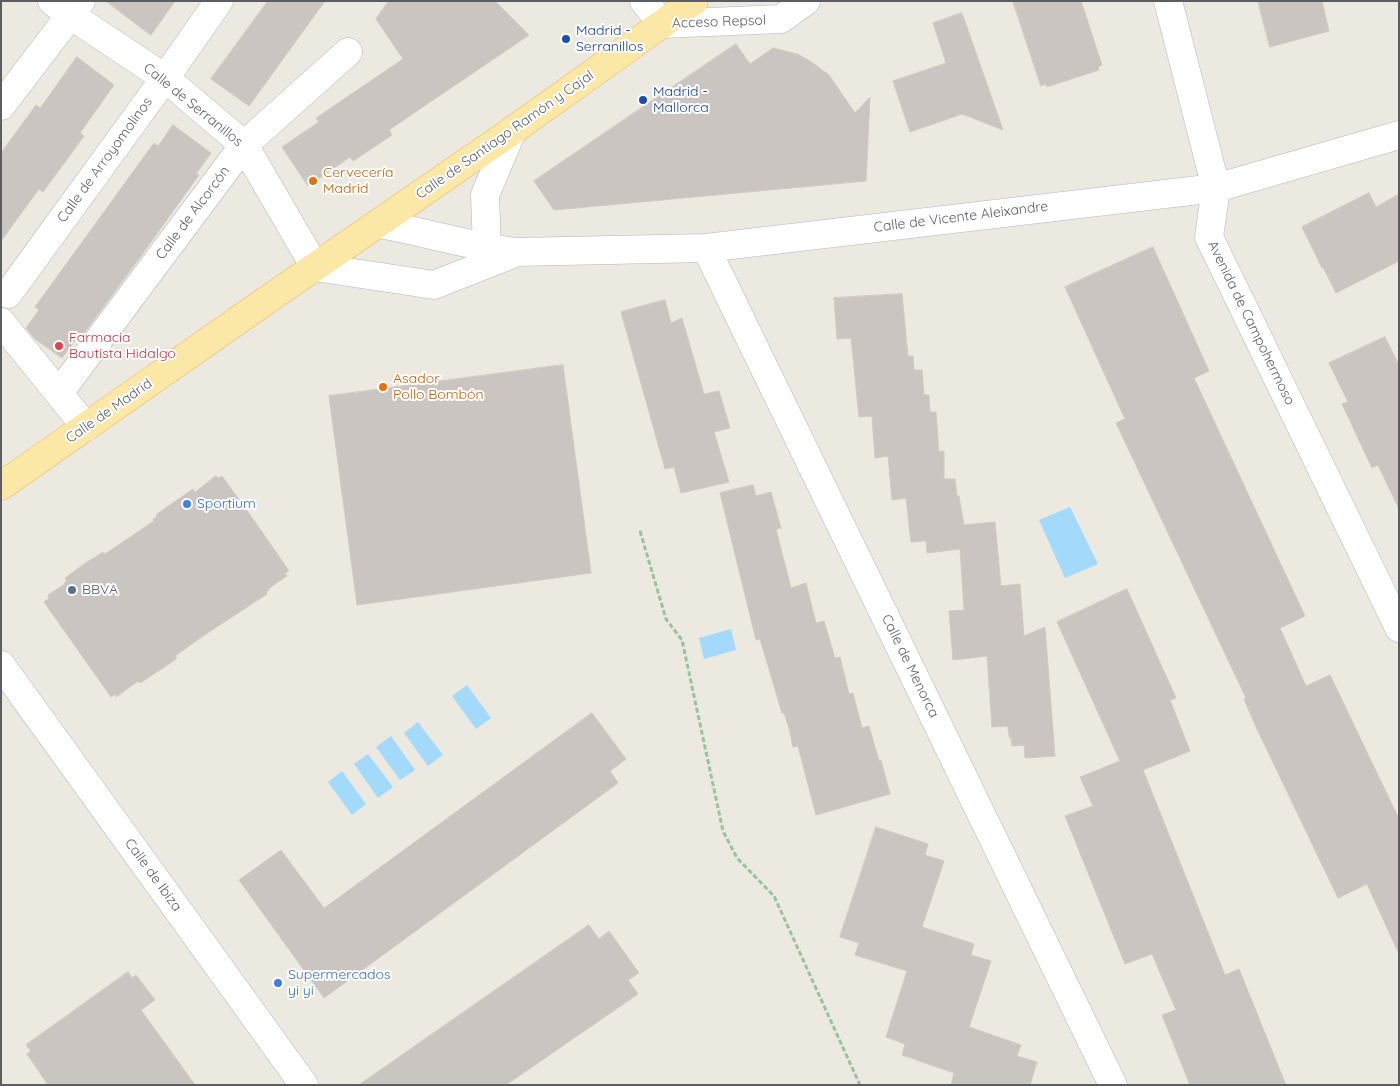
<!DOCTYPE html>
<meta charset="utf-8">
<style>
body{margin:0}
#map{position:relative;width:1400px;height:1086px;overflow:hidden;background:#ece9e1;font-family:Quicksand,sans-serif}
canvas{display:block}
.frame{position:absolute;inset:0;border:2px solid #5a5e62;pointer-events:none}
</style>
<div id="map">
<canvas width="1400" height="1086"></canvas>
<div class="frame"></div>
</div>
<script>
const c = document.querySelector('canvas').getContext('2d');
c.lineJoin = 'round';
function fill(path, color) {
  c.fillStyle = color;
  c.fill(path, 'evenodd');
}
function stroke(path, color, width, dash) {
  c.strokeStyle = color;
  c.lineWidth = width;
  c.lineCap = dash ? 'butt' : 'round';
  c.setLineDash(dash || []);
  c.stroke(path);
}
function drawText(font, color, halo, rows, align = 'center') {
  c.font = font + ' Quicksand,sans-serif';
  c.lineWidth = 4;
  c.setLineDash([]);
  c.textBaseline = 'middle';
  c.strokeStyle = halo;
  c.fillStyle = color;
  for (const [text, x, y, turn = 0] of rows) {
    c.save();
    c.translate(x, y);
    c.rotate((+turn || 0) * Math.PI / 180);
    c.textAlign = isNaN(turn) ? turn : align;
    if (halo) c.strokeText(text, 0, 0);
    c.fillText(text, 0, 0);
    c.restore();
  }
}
fill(new Path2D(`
 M 1070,507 L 1098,564 L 1065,578 L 1039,520 Z
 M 731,629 L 736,650 L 704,659 L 699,638 Z
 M 467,685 L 491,718 L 476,729 L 452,696 Z
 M 418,722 L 443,755 L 428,766 L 404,733 Z
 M 391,736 L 415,770 L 400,780 L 376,747 Z
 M 368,754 L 393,787 L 378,798 L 354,764 Z
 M 342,771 L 366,804 L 352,815 L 328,782 Z`), '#a3dafb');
const building = new Path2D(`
 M 106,1 L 175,1 L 151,35 Z
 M 268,1 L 325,1 L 249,106 L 211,79 Z
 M 389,1 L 495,1 L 529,35 L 389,130 L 392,135 L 353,161 L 350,157 L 308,186 L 282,147 L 319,122 L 316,118 L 403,59 L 376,19 Z
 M 1013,1 L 1081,1 L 1102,65 L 1098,67 L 1099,70 L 1047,87 L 1046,84 L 1041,86 Z
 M 1258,1 L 1322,1 L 1329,31 L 1270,47 Z
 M 962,13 L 1003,130 L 962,114 L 910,132 L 893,81 L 946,63 L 933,23 Z
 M 736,44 L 750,64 L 773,48 L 797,54 L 810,61 L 829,75 L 855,113 L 870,97 L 866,181 L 554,210 L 534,181 Z
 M 77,57 L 114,85 L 80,133 L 84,136 L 43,192 L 39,189 L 1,241 L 1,153 L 36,105 L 40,108 Z
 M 173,125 L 211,153 L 196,174 L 199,175 L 141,256 L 79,340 L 77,338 L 62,358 L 35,339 L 26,328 L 39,310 L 35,307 L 154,143 L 158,146 Z
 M 1369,193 L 1376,207 L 1399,194 L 1399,261 L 1336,293 L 1323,267 L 1322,268 L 1302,227 Z
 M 1153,247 L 1209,371 L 1194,378 L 1305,616 L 1280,628 L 1306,686 L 1330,675 L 1399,819 L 1399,954 L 1367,884 L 1338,898 L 1256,727 L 1244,699 L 1246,698 L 1116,423 L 1125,419 L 1065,287 Z
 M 902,294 L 908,356 L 913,356 L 914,370 L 922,370 L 924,395 L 929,395 L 930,412 L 936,412 L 939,452 L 944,451 L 944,479 L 955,479 L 957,496 L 959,496 L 964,525 L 995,522 L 1001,586 L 1020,584 L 1024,636 L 1045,627 L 1055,756 L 1025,758 L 1024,745 L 1012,746 L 1011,737 L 1009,737 L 1008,726 L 992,727 L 987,656 L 953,660 L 949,611 L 964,610 L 960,549 L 927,553 L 926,541 L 911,542 L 906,498 L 892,500 L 888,456 L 875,458 L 872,416 L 859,417 L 851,338 L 837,339 L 834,298 Z
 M 665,300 L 671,323 L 682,318 L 704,394 L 719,391 L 730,428 L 714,432 L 729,482 L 681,493 L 674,467 L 665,469 L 621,312 Z
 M 1385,337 L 1399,365 L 1399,509 L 1378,465 L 1372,468 L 1342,404 L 1348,402 L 1329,363 Z
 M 563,365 L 591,573 L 357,605 L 329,396 Z
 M 216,476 L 218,478 L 222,476 L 258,526 L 289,571 L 285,573 L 287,576 L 268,589 L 269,590 L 266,592 L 267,594 L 203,636 L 175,656 L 177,658 L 166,666 L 140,683 L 138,681 L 116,697 L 115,694 L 111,697 L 44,602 L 49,598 L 48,595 L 65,584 L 64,583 L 67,581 L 65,578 L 84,564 L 103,552 L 104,554 L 108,552 L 154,521 L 153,519 L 157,517 L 156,515 L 167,507 L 193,489 L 195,492 Z
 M 753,485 L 756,496 L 771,492 L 781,528 L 776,529 L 791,588 L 806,583 L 816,623 L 824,621 L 835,658 L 840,657 L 849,694 L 853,693 L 862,728 L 869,726 L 879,761 L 881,760 L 890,794 L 816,815 L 798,746 L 793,747 L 789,728 L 784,713 L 782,713 L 760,639 L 756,640 L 720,493 Z
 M 1127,589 L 1176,698 L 1170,700 L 1190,751 L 1143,770 L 1225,975 L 1239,969 L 1286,1085 L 1190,1085 L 1162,1015 L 1176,1010 L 1152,954 L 1125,964 L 1065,816 L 1093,806 L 1080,777 L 1120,761 L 1057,622 Z
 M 592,713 L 626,759 L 610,771 L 618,783 L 324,998 L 239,880 L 281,850 L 324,908 Z
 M 876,827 L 928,844 L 925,855 L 944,861 L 922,927 L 974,944 L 971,955 L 991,961 L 969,1027 L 1021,1045 L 1017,1056 L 1037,1062 L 1030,1085 L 951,1085 L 954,1073 L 902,1055 L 905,1044 L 886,1037 L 907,971 L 855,955 L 859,943 L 840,937 Z
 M 589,925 L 599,939 L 609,931 L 639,973 L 628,980 L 638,994 L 506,1085 L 359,1085 Z
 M 128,972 L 132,978 L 136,975 L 155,1000 L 141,1010 L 195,1085 L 48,1085 L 27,1054 L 31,1051 L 26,1045 Z`);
fill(building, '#cac5c1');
stroke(building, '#d0cac0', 1);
const minor = new Path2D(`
 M 52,1 L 70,15 L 165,78 L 244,145 L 315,267 L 434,285 L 515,253
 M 644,1 L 662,24 L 781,19 L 806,1
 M 1168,1 L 1216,188 L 1209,237 L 1399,628
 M 1,106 L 81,1
 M 379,224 C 425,232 470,246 516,252 L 706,248 L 1216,188 L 1399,135
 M 487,248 L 485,195 L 512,131
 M 706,248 L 1113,1085
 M 8,294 L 165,78 L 219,1
 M 1,322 L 86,427
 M 59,393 L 244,145 L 348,52
 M 1,665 L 304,1085`);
const major = new Path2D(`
 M 1,486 L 280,291 L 512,131 L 694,1`);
stroke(minor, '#b2b5b8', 29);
stroke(major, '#eab85c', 29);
stroke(new Path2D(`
 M 640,531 L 666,619 L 682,640 L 723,831 L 737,858 L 774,896 L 860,1085`), '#98c3a2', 3, [5, 2.5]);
stroke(minor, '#fff', 28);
stroke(major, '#fbe8a7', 28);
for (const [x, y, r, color] of [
 [566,39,5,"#1a4fb4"],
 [643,100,5,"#1a4fb4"],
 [313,181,5,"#e8710a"],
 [59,346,5,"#e0444e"],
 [383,387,5,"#e8710a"],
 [187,504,5,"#3f7fe0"],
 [72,590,5,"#5c6f8a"],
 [278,983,5,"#3f7fe0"]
]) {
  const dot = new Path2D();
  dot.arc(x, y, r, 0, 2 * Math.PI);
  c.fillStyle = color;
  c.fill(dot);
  stroke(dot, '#fff', 2);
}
drawText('14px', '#5a5e62', '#fff', [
 ["Acceso Repsol",719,22,-2],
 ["Calle de Serranillos",193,105,39],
 ["Calle de Santiago Ramón y Cajal",505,135,-35],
 ["Calle de Arroyomolinos",105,160,-54],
 ["Calle de Alcorcón",193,213,-53],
 ["Calle de Vicente Aleixandre",961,217,-7],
 ["Avenida de Campohermoso",1251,323,64],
 ["Calle de Madrid",109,411,-35],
 ["Calle de Menorca",910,666,64],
 ["Calle de Ibiza",153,875,54]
]);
drawText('14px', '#164399', '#fff', [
 ["Madrid -",576,31],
 ["Serranillos",576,47],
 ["Madrid -",653,92],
 ["Mallorca",653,108]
], 'left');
drawText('14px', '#c56008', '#fff', [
 ["Cervecería",323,173],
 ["Madrid",323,189],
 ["Asador",393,379],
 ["Pollo Bombón",393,395]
], 'left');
drawText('14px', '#be3a42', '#fff', [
 ["Farmacia",69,338],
 ["Bautista Hidalgo",69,354]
], 'left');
drawText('14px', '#366cbe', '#fff', [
 ["Sportium",197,504],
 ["Supermercados",288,975],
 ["yi yi",288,991]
], 'left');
drawText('14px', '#4e5e75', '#fff', [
 ["BBVA",82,590]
], 'left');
</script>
